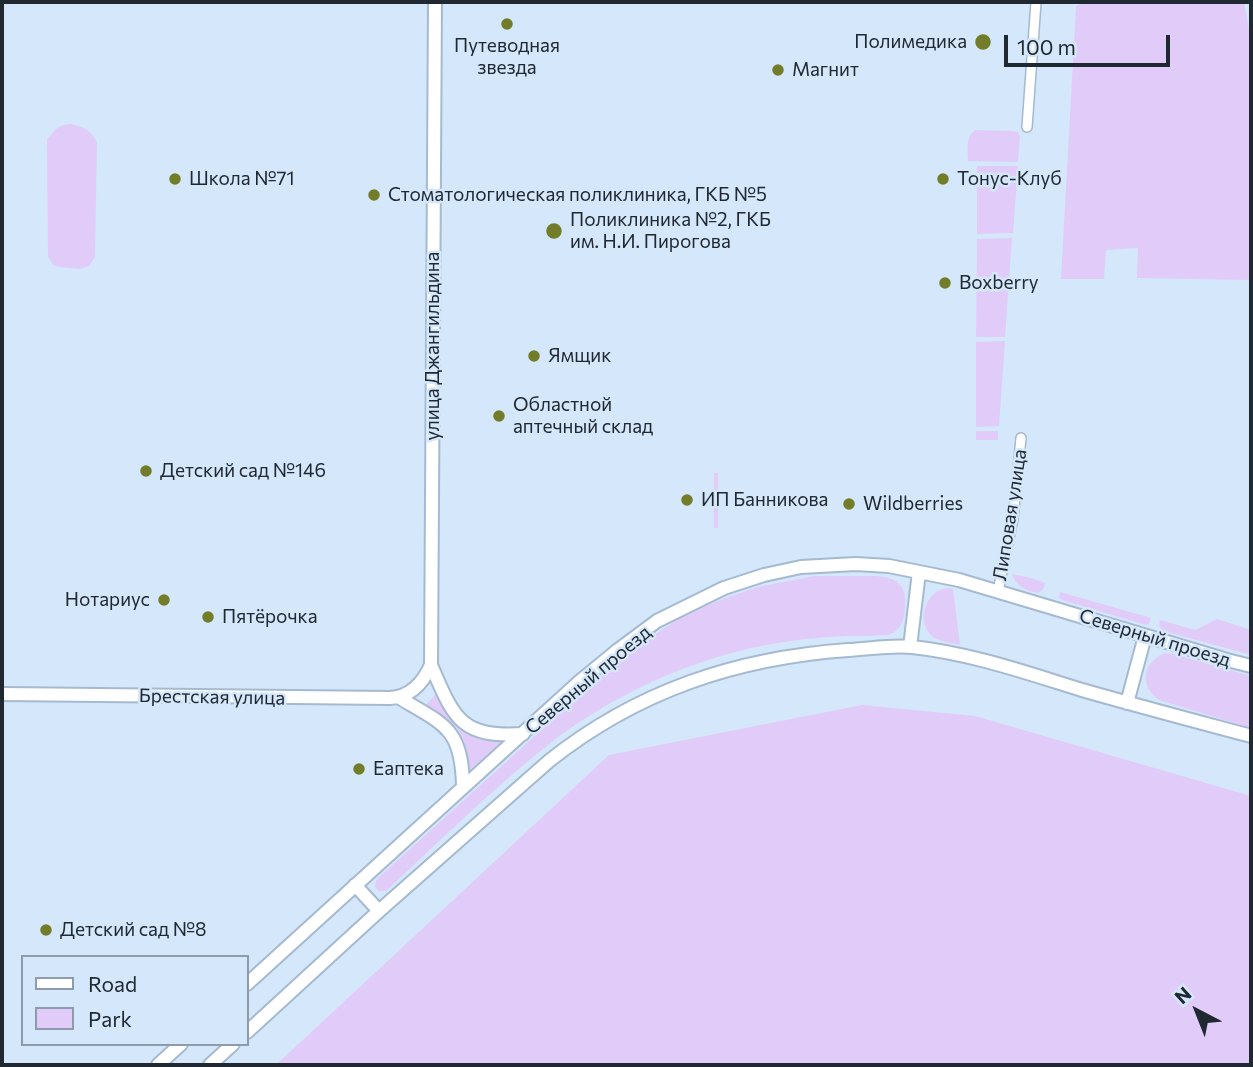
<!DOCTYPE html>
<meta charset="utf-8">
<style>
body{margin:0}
#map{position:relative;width:1253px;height:1067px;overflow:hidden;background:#d5e7fa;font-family:Commissioner,sans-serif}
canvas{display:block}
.frame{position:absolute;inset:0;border:4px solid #202831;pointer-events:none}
.legend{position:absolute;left:21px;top:955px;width:228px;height:91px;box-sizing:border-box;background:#d5e7fa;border:2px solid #8d9baa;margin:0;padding:9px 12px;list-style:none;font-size:21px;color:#202831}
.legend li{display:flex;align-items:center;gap:14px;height:35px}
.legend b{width:35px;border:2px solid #8d9baa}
.north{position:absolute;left:1162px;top:976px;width:70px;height:70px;-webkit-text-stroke:5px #d5e7fa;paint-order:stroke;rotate:318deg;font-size:19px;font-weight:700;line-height:28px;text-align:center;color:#202831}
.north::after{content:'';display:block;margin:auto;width:24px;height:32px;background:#202831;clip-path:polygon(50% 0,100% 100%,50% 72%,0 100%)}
.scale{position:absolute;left:1004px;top:35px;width:166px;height:32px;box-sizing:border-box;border:4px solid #202831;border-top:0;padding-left:9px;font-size:21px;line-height:24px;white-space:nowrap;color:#202831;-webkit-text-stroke:5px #d5e7fa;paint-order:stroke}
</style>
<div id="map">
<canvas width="1253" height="1067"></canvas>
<div class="frame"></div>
<ul class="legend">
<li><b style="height:9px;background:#fff"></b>Road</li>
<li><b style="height:19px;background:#e1ccf9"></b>Park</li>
</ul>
<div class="north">N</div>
<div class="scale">100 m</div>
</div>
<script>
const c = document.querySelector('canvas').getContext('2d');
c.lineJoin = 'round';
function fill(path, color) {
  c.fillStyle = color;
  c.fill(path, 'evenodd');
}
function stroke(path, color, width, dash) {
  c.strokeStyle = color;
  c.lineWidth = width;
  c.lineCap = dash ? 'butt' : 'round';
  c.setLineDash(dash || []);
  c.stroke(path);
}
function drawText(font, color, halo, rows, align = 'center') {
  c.font = font + ' Commissioner,sans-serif';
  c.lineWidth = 5;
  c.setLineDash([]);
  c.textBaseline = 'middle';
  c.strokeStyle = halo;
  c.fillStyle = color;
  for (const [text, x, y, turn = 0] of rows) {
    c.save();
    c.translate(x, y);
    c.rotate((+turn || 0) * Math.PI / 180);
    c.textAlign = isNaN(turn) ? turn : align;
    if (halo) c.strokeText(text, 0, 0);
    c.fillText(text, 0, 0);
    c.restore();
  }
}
fill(new Path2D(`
 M 1088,2 L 1244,2 L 1251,40 L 1251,280 L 1137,278 L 1138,248 L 1106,250 L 1104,279 L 1061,279 L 1076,6 Z
 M 71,124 C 84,127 90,130 97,142 L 95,257 L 89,266 L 80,269 L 59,267 L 53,265 L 48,256 L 47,140 C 54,130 58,125 71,124 Z
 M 975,130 L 1012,131 L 1018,132 L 1020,137 L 1018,162 L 968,161 C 968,150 965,137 975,130 Z
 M 977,166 L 1018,166 L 1013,233 L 977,234 Z
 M 1012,238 L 1005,337 L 976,337 L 977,239 Z
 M 1005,341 L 999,426 L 976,427 L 976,342 Z
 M 976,431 L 998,431 L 998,440 L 976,440 Z
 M 714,473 L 718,473 L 718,528 L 714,528 Z
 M 1012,574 L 1031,578 L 1045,583 C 1045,588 1043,590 1038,593 C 1026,591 1016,586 1012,574 Z
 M 814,576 L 875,576 C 897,577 907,585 905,608 C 904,622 901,630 888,635 C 874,636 859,636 845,636 C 819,637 792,640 766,645 C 689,660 615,694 553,741 C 494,787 441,840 386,891 L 379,891 L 375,887 L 376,881 L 378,878 L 612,666 L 642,643 L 677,620 L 715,602 L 757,587 Z
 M 947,588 L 953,589 L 960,645 C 952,643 940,642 933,637 C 915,622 925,591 947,588 Z
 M 1060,592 L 1151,618 L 1149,624 L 1146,625 L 1062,600 L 1059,597 Z
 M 1217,619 L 1251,630 L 1251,655 L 1164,631 L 1159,626 L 1160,620 L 1195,630 Z
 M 1165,653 L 1173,654 L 1251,676 L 1251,728 L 1159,700 C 1138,685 1143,662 1165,653 Z
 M 436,694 C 453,728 463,738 501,742 L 469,771 C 467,732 459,725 426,705 Z
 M 862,705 L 975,716 L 1251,796 L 1251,1065 L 276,1065 L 609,755 Z`), '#e1ccf9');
const minor = new Path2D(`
 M 1027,127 L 1036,2
 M 998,591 L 1013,519 L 1021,438`);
const secondary = new Path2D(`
 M 910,647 L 919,572
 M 431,665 C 454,718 460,738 523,734
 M 2,694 L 390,698 C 410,697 423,683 431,665 L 435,2
 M 398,697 C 445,725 462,728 463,787
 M 1127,703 L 1145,636
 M 355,885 L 379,911
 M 247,984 L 579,682 L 618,650 L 657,621 L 724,588 L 764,575 L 801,567 L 856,564 L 889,566 L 959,580 L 1227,660 L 1251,666
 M 247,1032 L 379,911 L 549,761 C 637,691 736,658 848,650 C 869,649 891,645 912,647 C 970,653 1027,673 1082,690 C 1138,706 1195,721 1251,736
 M 158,1065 L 181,1044
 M 210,1065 L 233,1044`);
stroke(minor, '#a5bad1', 12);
stroke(secondary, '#a5bad1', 16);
stroke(minor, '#fff', 9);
stroke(secondary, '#fff', 12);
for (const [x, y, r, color] of [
 [507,24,7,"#737d29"],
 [983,42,9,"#737d29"],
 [778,70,7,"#737d29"],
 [175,179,7,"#737d29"],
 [943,179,7,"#737d29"],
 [374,195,7,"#737d29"],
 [554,231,9,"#737d29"],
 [945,283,7,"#737d29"],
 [534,356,7,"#737d29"],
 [499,416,7,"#737d29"],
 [146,471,7,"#737d29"],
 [687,500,7,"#737d29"],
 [849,504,7,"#737d29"],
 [164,600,7,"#737d29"],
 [208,617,7,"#737d29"],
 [359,769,7,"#737d29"],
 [46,930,7,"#737d29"]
]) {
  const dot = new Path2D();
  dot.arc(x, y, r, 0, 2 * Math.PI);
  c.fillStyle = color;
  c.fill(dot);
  stroke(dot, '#d5e7fa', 2.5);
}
drawText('19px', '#202831', '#d5e7fa', [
 ["Полимедика",967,42,"right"],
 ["Путеводная",507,46,"center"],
 ["звезда",507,68,"center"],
 ["Магнит",792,70],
 ["Школа №71",189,179],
 ["Тонус-Клуб",957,179],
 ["Стоматологическая поликлиника, ГКБ №5",388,195],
 ["Поликлиника №2, ГКБ",570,220],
 ["им. Н.И. Пирогова",570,242],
 ["Boxberry",959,283],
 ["Ямщик",548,356],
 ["Областной",513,405],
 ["аптечный склад",513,427],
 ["Детский сад №146",160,471],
 ["ИП Банникова",701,500],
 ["Wildberries",863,504],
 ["Нотариус",150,600,"right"],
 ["Пятёрочка",222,617],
 ["Еаптека",373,769],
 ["Детский сад №8",60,930]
], 'left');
drawText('19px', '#202831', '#d5e7fa', [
 ["улица Джангильдина",433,346,-90],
 ["Липовая улица",1010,515,-81],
 ["Северный проезд",1155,638,17],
 ["Северный проезд",588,680,-40],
 ["Брестская улица",212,697,1]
]);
</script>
